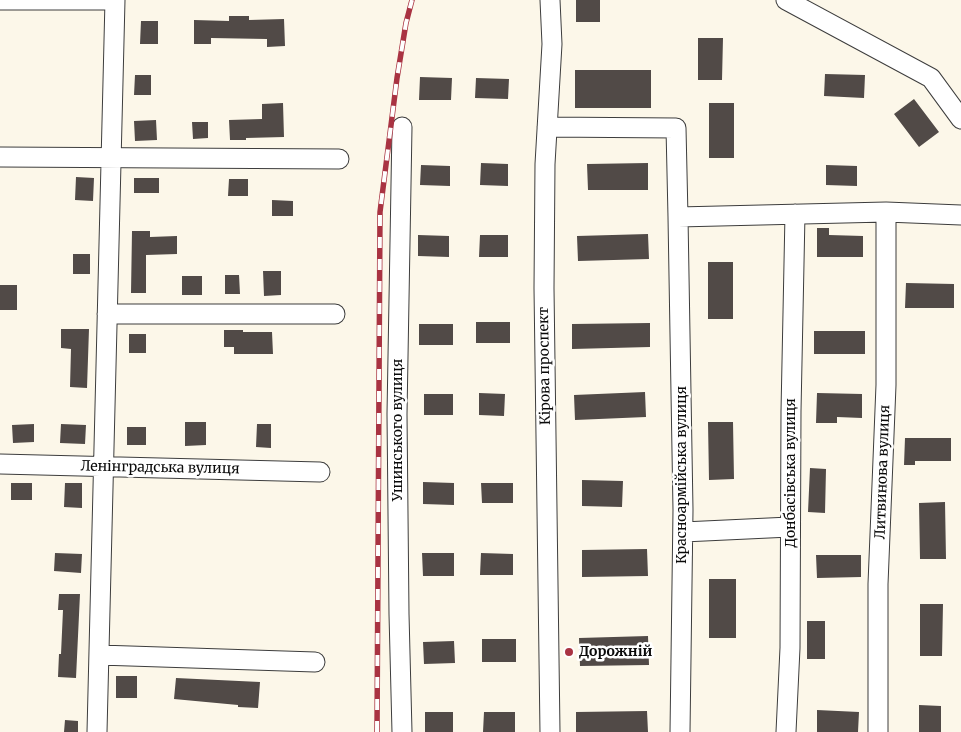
<!DOCTYPE html>
<meta charset="utf-8">
<style>
body{margin:0}
canvas{display:block;background:#fcf7e9}
</style>
<canvas width="961" height="732"></canvas>
<script>
const c = document.querySelector('canvas').getContext('2d');
c.lineJoin = 'round';
function fill(path, color) {
  c.fillStyle = color;
  c.fill(path, 'evenodd');
}
function stroke(path, color, width, dash) {
  c.strokeStyle = color;
  c.lineWidth = width;
  c.lineCap = dash ? 'butt' : 'round';
  c.setLineDash(dash || []);
  c.stroke(path);
}
function drawText(font, color, halo, rows, align = 'center') {
  c.font = font + ' Merriweather,serif';
  c.lineWidth = 5;
  c.setLineDash([]);
  c.textBaseline = 'middle';
  c.strokeStyle = halo;
  c.fillStyle = color;
  for (const [text, x, y, turn = 0] of rows) {
    c.save();
    c.translate(x, y);
    c.rotate((+turn || 0) * Math.PI / 180);
    c.textAlign = isNaN(turn) ? turn : align;
    if (halo) c.strokeText(text, 0, 0);
    c.fillText(text, 0, 0);
    c.restore();
  }
}
fill(new Path2D(`
 M 576,0 L 600,0 L 600,22 L 576,22 Z
 M 229,16 L 249,16 L 249,20 L 284,19 L 285,46 L 267,47 L 267,39 L 211,38 L 211,44 L 194,44 L 194,20 L 229,21 Z
 M 141,21 L 158,21 L 158,44 L 140,44 Z
 M 698,38 L 723,38 L 722,80 L 698,80 Z
 M 575,70 L 651,70 L 651,108 L 575,108 Z
 M 825,74 L 865,75 L 864,98 L 824,96 Z
 M 135,75 L 151,75 L 151,95 L 134,95 Z
 M 420,77 L 452,78 L 451,100 L 419,100 Z
 M 476,78 L 509,79 L 508,99 L 475,98 Z
 M 914,99 L 939,132 L 919,147 L 894,114 Z
 M 283,103 L 284,137 L 246,138 L 246,140 L 230,140 L 229,120 L 262,119 L 262,104 Z
 M 709,103 L 734,103 L 734,158 L 709,158 Z
 M 156,120 L 157,140 L 135,141 L 134,121 Z
 M 192,122 L 208,122 L 208,138 L 193,139 Z
 M 481,163 L 508,164 L 508,186 L 480,185 Z
 M 648,163 L 648,190 L 588,190 L 587,164 Z
 M 421,165 L 450,166 L 450,186 L 420,185 Z
 M 826,165 L 857,166 L 857,186 L 826,185 Z
 M 76,177 L 94,178 L 93,201 L 75,200 Z
 M 134,178 L 159,178 L 159,193 L 134,193 Z
 M 229,179 L 248,179 L 248,196 L 228,196 Z
 M 272,200 L 293,201 L 293,216 L 272,216 Z
 M 817,228 L 829,228 L 829,235 L 863,236 L 863,257 L 817,257 Z
 M 132,231 L 150,231 L 150,237 L 177,236 L 177,254 L 146,255 L 146,293 L 131,293 Z
 M 648,234 L 649,259 L 578,261 L 577,236 Z
 M 418,235 L 449,236 L 449,257 L 418,256 Z
 M 480,235 L 508,235 L 508,257 L 479,257 Z
 M 73,254 L 90,254 L 90,274 L 73,274 Z
 M 708,262 L 733,262 L 733,319 L 708,319 Z
 M 263,271 L 281,271 L 281,295 L 264,296 Z
 M 225,275 L 239,275 L 240,294 L 225,294 Z
 M 182,276 L 202,276 L 202,295 L 182,295 Z
 M 906,283 L 954,284 L 954,308 L 905,308 Z
 M 0,285 L 17,285 L 17,310 L 0,310 Z
 M 476,322 L 510,322 L 510,343 L 476,343 Z
 M 650,323 L 650,347 L 572,349 L 572,324 Z
 M 419,324 L 453,324 L 453,345 L 419,345 Z
 M 61,329 L 89,329 L 87,388 L 70,387 L 71,349 L 61,348 Z
 M 224,330 L 243,330 L 243,332 L 272,332 L 273,354 L 234,354 L 234,347 L 224,347 Z
 M 814,331 L 865,331 L 865,354 L 814,354 Z
 M 129,334 L 146,334 L 146,353 L 129,353 Z
 M 645,392 L 646,417 L 575,420 L 574,395 Z
 M 479,393 L 505,394 L 504,416 L 479,415 Z
 M 817,393 L 862,394 L 862,418 L 837,417 L 837,423 L 816,423 Z
 M 424,394 L 453,394 L 453,415 L 424,415 Z
 M 185,422 L 206,422 L 206,445 L 185,446 Z
 M 708,422 L 733,422 L 734,479 L 709,480 Z
 M 34,424 L 34,442 L 13,443 L 12,425 Z
 M 61,424 L 86,425 L 85,444 L 60,443 Z
 M 257,424 L 271,424 L 271,448 L 256,447 Z
 M 127,427 L 146,427 L 146,445 L 127,445 Z
 M 905,438 L 951,438 L 951,461 L 915,461 L 915,465 L 904,465 Z
 M 810,468 L 826,469 L 825,513 L 808,512 Z
 M 582,480 L 623,481 L 622,507 L 582,506 Z
 M 423,482 L 454,483 L 454,505 L 423,504 Z
 M 11,483 L 32,483 L 32,500 L 11,500 Z
 M 65,483 L 82,483 L 82,508 L 64,507 Z
 M 481,483 L 513,483 L 513,503 L 482,503 Z
 M 945,502 L 946,559 L 920,559 L 919,503 Z
 M 647,549 L 648,576 L 582,577 L 582,550 Z
 M 55,553 L 82,554 L 81,573 L 54,571 Z
 M 422,553 L 454,553 L 454,576 L 423,576 Z
 M 481,553 L 513,554 L 513,575 L 480,575 Z
 M 816,555 L 861,555 L 861,577 L 817,578 Z
 M 709,579 L 736,579 L 736,638 L 709,638 Z
 M 59,594 L 80,594 L 76,678 L 58,677 L 59,654 L 61,654 L 63,610 L 58,610 Z
 M 920,604 L 943,604 L 942,656 L 920,656 Z
 M 807,621 L 825,621 L 825,659 L 807,659 Z
 M 648,636 L 649,665 L 580,666 L 579,638 Z
 M 482,639 L 516,639 L 516,662 L 482,662 Z
 M 454,641 L 455,663 L 424,664 L 423,642 Z
 M 116,676 L 137,676 L 137,698 L 116,698 Z
 M 176,678 L 260,682 L 258,708 L 238,707 L 238,705 L 174,699 Z
 M 919,705 L 941,706 L 941,732 L 919,732 Z
 M 817,710 L 859,712 L 858,732 L 817,732 Z
 M 647,711 L 648,732 L 576,732 L 576,712 Z
 M 425,712 L 453,712 L 453,732 L 425,732 Z
 M 484,712 L 515,712 L 515,732 L 483,732 Z
 M 65,720 L 78,721 L 78,732 L 64,732 Z`), '#514a47');
const minor = new Path2D(`
 M 0,0 L 113,0
 M 550,0 L 552,44 L 545,164 L 544,288 L 550,732
 M 786,0 L 931,78 L 961,119
 M 547,127 L 676,128 L 678,217 L 886,212 L 961,215
 M 0,157 L 339,159
 M 678,217 L 683,510 L 680,732
 M 107,314 L 335,314
 M 0,464 L 320,472
 M 683,532 L 790,527
 M 99,655 L 315,662
 M 97,732 L 115,0
 M 402,732 L 399,614 L 397,414 L 402,127
 M 786,732 L 790,648 L 791,411 L 795,214
 M 878,732 L 878,584 L 886,385 L 886,212`);
stroke(minor, '#3d3d3d', 21);
stroke(minor, '#fff', 19);
const rail = new Path2D(`
 M 377,732 L 380,212 L 397,78 L 406,23 L 412,0`);
stroke(rail, '#a93342', 5.5);
stroke(rail, '#fff', 4, [11]);
for (const [x, y, r, color] of [
 [569,652,5,"#a93342"]
]) {
  const dot = new Path2D();
  dot.arc(x, y, r, 0, 2 * Math.PI);
  c.fillStyle = color;
  c.fill(dot);
  stroke(dot, '#fff', 2);
}
drawText('14px', '#0a0a0a', '#fff', [
 ["Кірова проспект",545,366,-91],
 ["Ушинського вулиця",398,430,-90],
 ["Ленінградська вулиця",160,468,1],
 ["Литвинова вулиця",883,472,-88],
 ["Донбасівська вулиця",791,473,-90],
 ["Красноармійська вулиця",682,475,-90]
]);
drawText('bold 14px', '#0a0a0a', '#fff', [
 ["Дорожній",579,652]
], 'left');
</script>
